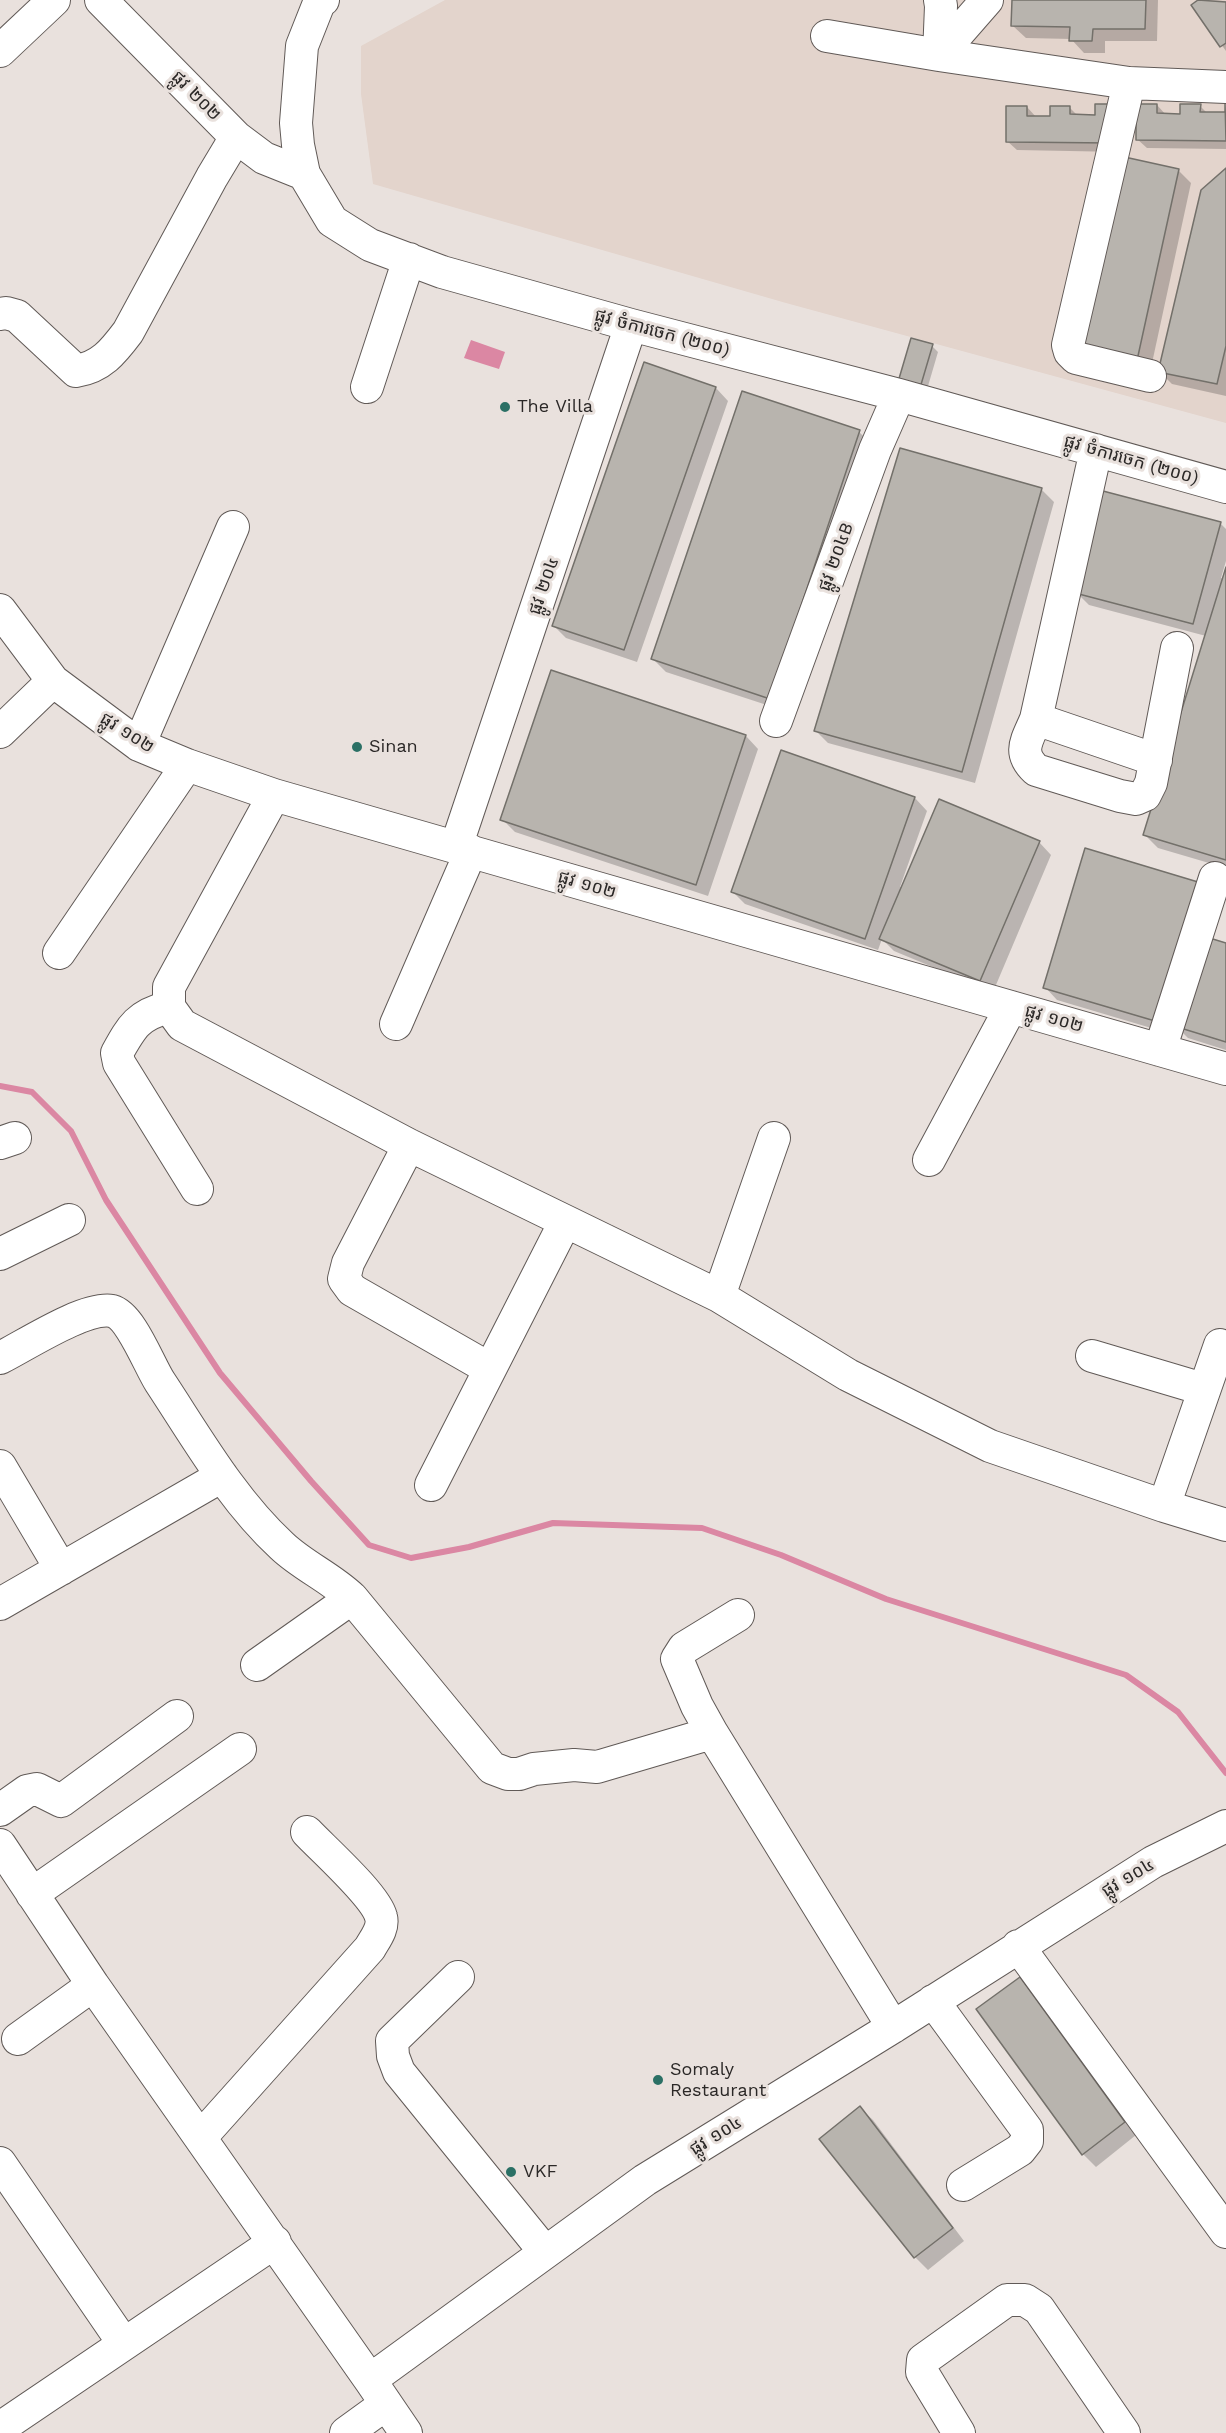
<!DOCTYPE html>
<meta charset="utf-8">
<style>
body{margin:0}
canvas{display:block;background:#e9e1dd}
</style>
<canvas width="1226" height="2433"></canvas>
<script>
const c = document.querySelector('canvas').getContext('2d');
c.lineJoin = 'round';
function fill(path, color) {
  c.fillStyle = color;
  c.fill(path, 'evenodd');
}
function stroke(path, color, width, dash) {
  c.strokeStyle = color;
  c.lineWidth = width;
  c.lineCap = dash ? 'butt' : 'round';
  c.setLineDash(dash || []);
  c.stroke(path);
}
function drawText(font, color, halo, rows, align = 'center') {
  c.font = font + ' "Work Sans","Noto Sans Khmer",sans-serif';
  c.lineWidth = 6;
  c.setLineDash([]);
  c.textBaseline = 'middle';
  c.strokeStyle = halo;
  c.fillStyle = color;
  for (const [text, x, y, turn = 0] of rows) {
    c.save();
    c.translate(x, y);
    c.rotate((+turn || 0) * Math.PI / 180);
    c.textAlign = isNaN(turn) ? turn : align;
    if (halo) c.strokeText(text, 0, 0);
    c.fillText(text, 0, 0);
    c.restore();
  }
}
fill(new Path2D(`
 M 445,0 L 1226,0 L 1226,423 L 786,303 L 373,184 L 361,94 L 361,46 Z`), '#e3d4cc');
fill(new Path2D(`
 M 471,340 L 505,352 L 499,369 L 464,358 Z`), '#db87a3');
fill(new Path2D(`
 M 1014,0 L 1158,0 L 1157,41 L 1105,41 L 1105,53 L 1084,53 L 1071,39 L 1026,38 L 1013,26 Z
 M 1201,0 L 1226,1 L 1226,51 L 1193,5 Z
 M 1157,105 L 1166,115 L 1181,115 L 1200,106 L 1208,114 L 1226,114 L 1226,149 L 1147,148 L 1137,139 Z
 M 1027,107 L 1036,117 L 1051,117 L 1070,108 L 1078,116 L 1096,116 L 1121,152 L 1017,150 L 1007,141 Z
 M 1178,170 L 1191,183 L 1149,377 L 1091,365 Z
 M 1226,170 L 1226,396 L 1172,384 L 1160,372 Z
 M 932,346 L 938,352 L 926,393 L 906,387 Z
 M 716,388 L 728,401 L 637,662 L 566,638 L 553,625 Z
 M 859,432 L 872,444 L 782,710 L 666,672 L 653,659 Z
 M 1041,489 L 1054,502 L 975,783 L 828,743 L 816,731 Z
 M 1220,523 L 1226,529 L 1226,561 L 1221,578 L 1224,579 L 1226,572 L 1226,868 L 1158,848 L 1145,835 L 1206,636 L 1089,605 L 1077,593 Z
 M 746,736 L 758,749 L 708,896 L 515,832 L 502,819 Z
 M 915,798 L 927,811 L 900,887 L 1039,842 L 1051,855 L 993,992 L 894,951 L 882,939 L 878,950 L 745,904 L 733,892 Z
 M 1197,883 L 1168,1033 L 1057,1000 L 1045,987 Z
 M 1226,945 L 1226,1050 L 1188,1038 L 1175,1025 Z
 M 1019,1979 L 1032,1992 L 1136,2135 L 1096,2167 L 1083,2154 L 978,2010 Z
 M 860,2108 L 873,2120 L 964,2241 L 928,2270 L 915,2257 L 821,2139 Z`), '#0003');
stroke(new Path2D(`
 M 0,1086 L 32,1092 L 71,1131 L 106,1200 L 220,1373 L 311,1481 L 369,1545 L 411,1558 L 469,1547 L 553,1523 L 702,1528 L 781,1555 L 886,1599 L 1126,1675 L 1178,1712 L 1226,1773`), '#db87a3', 6);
const building = new Path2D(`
 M 1012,0 L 1146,0 L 1145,29 L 1093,29 L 1092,41 L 1069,41 L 1070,27 L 1011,26 Z
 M 1198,0 L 1226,2 L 1226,43 L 1220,47 L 1191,5 Z
 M 1225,102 L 1226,141 L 1136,140 L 1136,104 L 1157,104 L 1157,113 L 1180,114 L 1180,104 L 1201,104 L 1200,112 L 1225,112 Z
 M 1095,104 L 1113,104 L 1112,143 L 1006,142 L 1006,106 L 1027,106 L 1027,116 L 1050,116 L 1050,106 L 1070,106 L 1070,114 L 1095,115 Z
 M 1120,156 L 1179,169 L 1136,365 L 1077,353 Z
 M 1226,168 L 1226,346 L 1217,384 L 1158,372 L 1201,190 Z
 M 911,338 L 933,344 L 920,388 L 898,382 Z
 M 644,362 L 716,387 L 624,650 L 552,626 Z
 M 742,391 L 860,430 L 770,699 L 651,659 Z
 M 900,448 L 1042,488 L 962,772 L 814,731 Z
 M 1103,491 L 1221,522 L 1193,624 L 1075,593 Z
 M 1226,567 L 1226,860 L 1143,835 Z
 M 551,670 L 746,735 L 696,885 L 500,820 Z
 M 781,750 L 915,797 L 865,939 L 731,892 Z
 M 939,799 L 1040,841 L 980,981 L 879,939 Z
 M 1085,848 L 1198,882 L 1155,1021 L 1043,988 Z
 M 1203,936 L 1226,943 L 1226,1042 L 1174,1026 Z
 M 1020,1977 L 1125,2122 L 1082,2155 L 976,2009 Z
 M 860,2106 L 953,2228 L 914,2258 L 819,2139 Z`);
fill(building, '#b8b4ae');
stroke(building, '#73706a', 1.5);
const minor = new Path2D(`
 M 101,0 L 236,137 L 264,158 L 304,174
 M 323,0 L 319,3 L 302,46 L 296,123 L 298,145 L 304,174 L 332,221 L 370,245 L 442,272 L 631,325 L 899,395 L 1226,487
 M 827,36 L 939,55 L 1129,83 L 1226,87
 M 0,51 L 54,0
 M 939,55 L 987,0
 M 939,55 L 941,6 L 940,0
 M 1129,83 L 1068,345 L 1070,352 L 1076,358 L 1150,376
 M 0,314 L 6,313 L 17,316 L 76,371 C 101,367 113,352 128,332 L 212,177 L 236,137
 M 367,387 L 409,259
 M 1096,450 L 1036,719 L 1156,760
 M 0,610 L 53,681 L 139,745 L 187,765 L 274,795 L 1226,1069
 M 1036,719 C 1027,741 1017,752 1036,770 L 1120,796 L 1136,799 L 1145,795 L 1151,783 L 1177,648
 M 776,721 L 875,450 L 899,395
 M 0,732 L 53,681
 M 139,745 L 233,527
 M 274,795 L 169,987 L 169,1007 L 182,1025 L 409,1145 L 719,1296 L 848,1375 L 990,1446 L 1164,1506 L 1226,1525
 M 456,847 L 631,325
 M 59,953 L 187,765
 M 169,1007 C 138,1015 132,1026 117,1053 L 119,1063 L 197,1189
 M 396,1024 L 471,851
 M 1160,1050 L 1215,878
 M 0,1143 L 15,1138
 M 409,1145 L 348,1263 L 344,1279 L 352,1290 L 490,1369
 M 929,1160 L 1011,1007
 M 0,1254 L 69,1220
 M 719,1296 L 774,1138
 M 1092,1356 L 1203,1389
 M 0,1358 C 26,1345 85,1306 112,1311 C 131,1316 149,1365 160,1382 C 197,1438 232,1500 282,1546 C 303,1566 330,1577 352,1598 L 492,1768 L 508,1774 L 519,1774 L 534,1769 L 574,1765 L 597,1767 L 712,1733 L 893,2027
 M 0,1466 L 61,1569
 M 431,1485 L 565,1222
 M 1164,1506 L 1220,1345
 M 0,1604 L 222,1476
 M 257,1665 L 352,1598
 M 712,1733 L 697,1706 L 677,1659 L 684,1648 L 738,1615
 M 0,1810 L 27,1791 L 37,1789 L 61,1801 L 177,1716
 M 0,1845 L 93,1985 L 370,2380
 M 32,1894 L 240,1749
 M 1018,1946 L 1226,2232
 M 458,1977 L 392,2041 L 393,2056 L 399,2072 L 545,2252
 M 933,2001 L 1027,2130 L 1027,2141 L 1020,2150 L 963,2185
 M 18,2039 L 93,1985
 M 201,2137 L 370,1948 C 375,1939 384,1928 381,1917 C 376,1896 324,1850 307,1832
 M 0,2163 L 124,2344
 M 0,2428 L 275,2242
 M 346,2433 L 386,2404
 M 406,2433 L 370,2380 L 645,2180 L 893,2027 L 1153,1862 L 1226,1826
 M 959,2433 L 922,2372 L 923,2360 L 1007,2300 L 1025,2300 L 1039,2309 L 1124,2433`);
stroke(minor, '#615a57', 34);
stroke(minor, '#fff', 32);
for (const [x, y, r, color] of [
 [505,407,6,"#2b7065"],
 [357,747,6,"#2b7065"],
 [658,2080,6,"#2b7065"],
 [511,2172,6,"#2b7065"]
]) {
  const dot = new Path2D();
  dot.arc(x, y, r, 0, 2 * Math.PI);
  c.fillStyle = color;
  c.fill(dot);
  stroke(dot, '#e9e1dd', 2);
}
drawText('18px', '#2b2827', '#e9e1dd', [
 ["ផ្លូវ ២០២",196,96,45],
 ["ផ្លូវ ចំការចេក (២០០)",662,333,15],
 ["ផ្លូវ ចំការចេក (២០០)",1131,460,16],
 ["ផ្លូវ ២០៤B",836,557,-70],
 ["ផ្លូវ ២០៤",544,586,-71],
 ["ផ្លូវ ១០២",127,733,32],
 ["ផ្លូវ ១០២",587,885,16],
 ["ផ្លូវ ១០២",1054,1019,16],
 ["ផ្លូវ ១០៤",1128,1878,-31],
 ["ផ្លូវ ១០៤",716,2136,-32]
]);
drawText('18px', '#2b2827', '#e9e1dd', [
 ["The Villa",517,407],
 ["Sinan",369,747],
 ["Somaly",670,2070],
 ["Restaurant",670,2091],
 ["VKF",523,2172]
], 'left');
</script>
